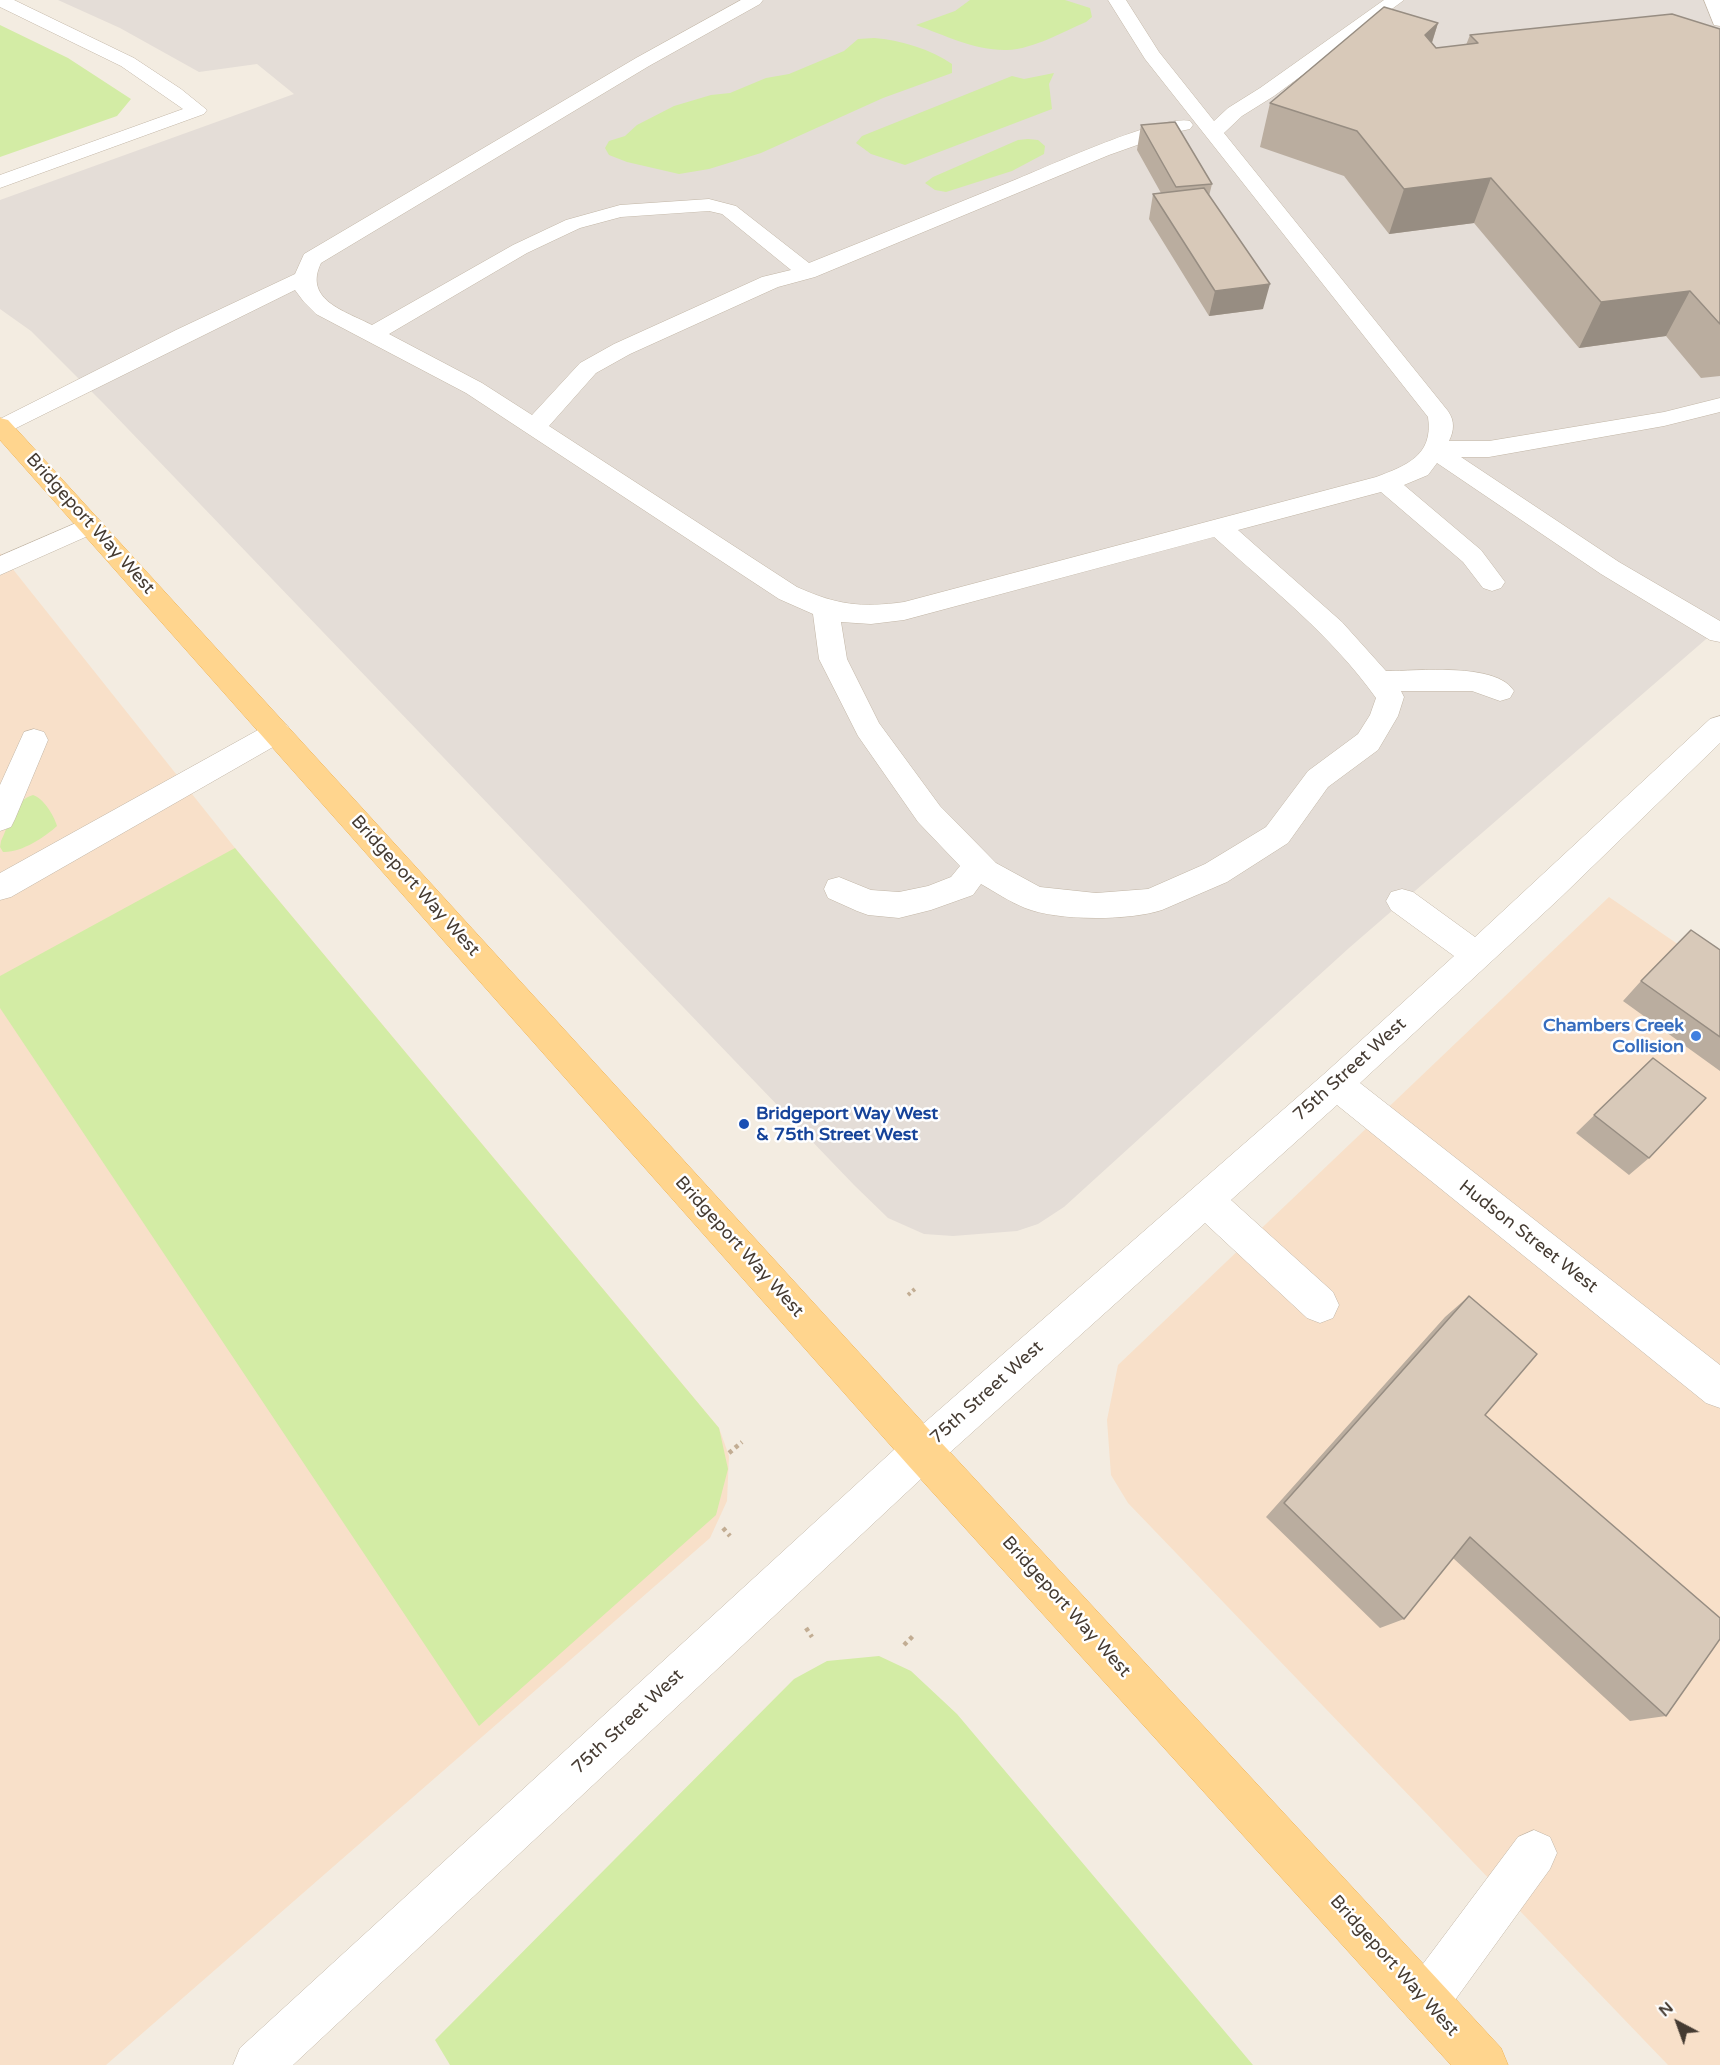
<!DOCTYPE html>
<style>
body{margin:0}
#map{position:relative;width:1720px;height:2065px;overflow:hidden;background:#f3ece1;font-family:"Varela Round",sans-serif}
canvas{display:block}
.north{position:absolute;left:1648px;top:1993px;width:60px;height:60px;-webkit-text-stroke:4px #fff;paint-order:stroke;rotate:319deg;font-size:16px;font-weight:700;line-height:24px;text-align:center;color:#453b32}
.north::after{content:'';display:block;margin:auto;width:21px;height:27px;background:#453b32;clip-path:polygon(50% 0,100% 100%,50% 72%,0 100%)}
</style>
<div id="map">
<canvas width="1720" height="2065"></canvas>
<div class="north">N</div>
</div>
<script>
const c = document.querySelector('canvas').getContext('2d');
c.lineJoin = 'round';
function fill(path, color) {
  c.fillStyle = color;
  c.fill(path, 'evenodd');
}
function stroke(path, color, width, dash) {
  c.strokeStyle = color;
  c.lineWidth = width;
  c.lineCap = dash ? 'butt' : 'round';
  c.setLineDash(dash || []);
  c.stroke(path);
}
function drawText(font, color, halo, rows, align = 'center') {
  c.font = font + ' "Varela Round",sans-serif';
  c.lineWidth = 5;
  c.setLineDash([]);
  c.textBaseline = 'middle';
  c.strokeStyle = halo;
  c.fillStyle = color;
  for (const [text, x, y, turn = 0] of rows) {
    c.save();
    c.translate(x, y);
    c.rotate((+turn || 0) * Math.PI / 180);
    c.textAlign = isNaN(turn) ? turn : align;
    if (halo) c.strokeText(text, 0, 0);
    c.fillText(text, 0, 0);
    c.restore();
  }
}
fill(new Path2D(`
 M 0,553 L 235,848 L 719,1428 L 729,1456 L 727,1501 L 710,1538 L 106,2065 L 0,2065 Z
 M 1609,897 L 1720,973 L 1720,2065 L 1668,2065 L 1128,1503 L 1111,1475 L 1107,1420 L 1118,1365 Z`), '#f8e0c9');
fill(new Path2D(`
 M 58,0 L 1720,0 L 1720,627 L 1349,948 L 1064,1207 L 1038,1224 L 1017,1231 L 953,1236 L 924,1234 L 888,1218 L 854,1185 L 104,404 L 31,331 L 0,309 L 0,200 L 294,94 L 257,64 L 199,72 L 120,28 Z`), '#e4ddd7');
fill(new Path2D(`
 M 970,0 L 1065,0 L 1090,8 L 1092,17 L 1086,22 C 1062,32 1034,49 1007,50 C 976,51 944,35 916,25 L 955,11 Z
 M 0,25 L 68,58 L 131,99 L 117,116 L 0,157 Z
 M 874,38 C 900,40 931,49 952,64 L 952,73 L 883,98 L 761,153 L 709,169 L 679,174 L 627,162 L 609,155 L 605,148 L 609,141 L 625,136 L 637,125 L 674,106 L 711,95 L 730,93 L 766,78 L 789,74 L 844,51 L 858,39 Z
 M 1054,73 L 1049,84 L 1052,109 L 905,165 L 871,154 L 856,143 L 862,136 L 1012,76 L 1024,79 Z
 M 1028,139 L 1038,140 L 1045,146 L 1044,154 L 1012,171 L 946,192 L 935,190 L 925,183 L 933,177 L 1018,140 Z
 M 33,795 C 43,798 54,815 57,826 C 45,837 21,853 3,852 L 0,847 L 1,841 C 9,825 14,800 33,795 Z
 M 235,848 L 719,1428 L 728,1469 L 716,1515 L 479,1726 L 0,1008 L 0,976 Z
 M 879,1656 L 911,1671 L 957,1714 L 1253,2065 L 450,2065 L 435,2040 L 794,1679 L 827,1661 Z`), '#d3eca5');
const minor = new Path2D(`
 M 0,0 L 14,0 L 134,58 L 181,89 L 207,110 L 204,114 L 0,188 L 0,175 L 183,109 L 121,66 L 0,7 Z
 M 741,0 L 763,0 L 760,4 L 649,66 L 321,263 C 303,300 345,311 372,325 L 513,245 L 566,220 L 620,205 L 709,199 L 736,206 L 809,263 C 879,235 948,207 1017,179 C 1049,166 1163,114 1190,121 L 1193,125 L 1190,129 L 1171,133 L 1109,155 L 815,277 L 778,287 L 630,354 L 596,373 L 549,426 L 797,587 C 837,605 861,608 904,602 L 1376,477 C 1405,466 1434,456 1428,417 L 1145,59 L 1108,0 L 1126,0 L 1159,52 L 1214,121 L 1228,108 L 1260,88 L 1384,0 L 1404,0 L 1274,96 L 1242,116 L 1224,133 L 1448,411 C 1455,421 1454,431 1449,441 L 1489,441 L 1664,412 L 1720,398 L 1720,412 L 1664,426 L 1489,457 L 1461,457 L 1619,562 L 1720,621 L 1720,642 L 1710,640 L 1601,574 L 1437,463 L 1428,475 L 1404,485 L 1481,550 L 1505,582 L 1501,588 L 1492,591 L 1483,588 L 1463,562 L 1381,492 L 1238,530 L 1342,622 L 1386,671 C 1416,671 1497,662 1514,691 L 1510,698 L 1500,701 L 1472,691 L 1401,691 L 1404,697 L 1398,716 L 1378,750 L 1328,787 L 1288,843 L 1227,882 L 1162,910 C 1129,921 1057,921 1025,908 C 1010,902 995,892 981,884 L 973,895 L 931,910 L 899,918 L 868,915 L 857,911 L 828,898 L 824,889 L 828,880 L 839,877 L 871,890 L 899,892 L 928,886 L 951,877 L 960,866 L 918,822 L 858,736 L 819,659 L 813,614 L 779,599 L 466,393 L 316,314 L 304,302 L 295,290 L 0,436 L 0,419 L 176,330 L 295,274 L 304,254 L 636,58 ZM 709,211 L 722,214 L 791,270 L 762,277 L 614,344 L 580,363 L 532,415 L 482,383 L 389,334 L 527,253 L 580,228 L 621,217 ZM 1214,537 C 1271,588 1331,635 1376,698 L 1370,715 L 1358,734 L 1308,771 L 1266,827 L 1205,864 L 1148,889 L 1096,893 L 1040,887 L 996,863 L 940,806 L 879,723 L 847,659 L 841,622 L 871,624 L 904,620 Z
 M 1704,0 L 1720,0 L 1720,26 L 1714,25 Z
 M 90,517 L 99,519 L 103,525 L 99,531 L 0,575 L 0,556 Z
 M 1720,716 L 1720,743 L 1559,899 L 1360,1083 L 1720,1365 L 1720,1408 L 1706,1403 L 1337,1105 L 1231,1200 L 1333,1292 L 1339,1305 L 1333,1318 L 1320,1323 L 1307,1318 L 1205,1223 L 936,1465 L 293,2065 L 233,2065 L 240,2048 L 908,1437 L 1324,1074 L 1454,956 L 1391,910 L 1386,901 L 1391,892 L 1402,889 L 1413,892 L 1475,937 L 1710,719 Z
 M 277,721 L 287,725 L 291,732 L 287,739 L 11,897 L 0,900 L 0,873 L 267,725 Z
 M 34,729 L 44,732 L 48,740 L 15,819 L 11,827 L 0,831 L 0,785 L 24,732 Z
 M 1534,1830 L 1550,1837 L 1557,1853 L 1550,1869 L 1442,2018 L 1425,2025 L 1408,2018 L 1401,2001 L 1408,1984 L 1518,1837 Z`);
const major = new Path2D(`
 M 0,418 L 8,420 L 936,1437 L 1501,2048 L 1508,2065 L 1451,2065 L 908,1465 L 0,440 Z`);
stroke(minor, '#c2b6a6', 1);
stroke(major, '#efb253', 1);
stroke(new Path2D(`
 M 908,1295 L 915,1289`), '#c2ad93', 4, [3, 3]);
stroke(new Path2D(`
 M 729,1453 L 742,1442
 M 723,1528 L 730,1536
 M 806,1628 L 812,1637
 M 904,1645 L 913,1636`), '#c2ad93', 4.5, [4, 4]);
fill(minor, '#fff');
fill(major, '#ffd58e');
fill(new Path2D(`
 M 1438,23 L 1432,43 L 1436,48 L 1466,45 L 1470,35 L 1720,29 L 1720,376 L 1701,378 L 1666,336 L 1579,348 L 1474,223 L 1389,234 L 1344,176 L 1260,147 L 1270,103 Z
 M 1141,125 L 1212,184 L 1209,196 L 1263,309 L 1209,316 L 1149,219 L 1153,194 L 1161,193 L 1137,150 Z
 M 1720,950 L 1720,1071 L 1623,1001 L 1641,981 Z
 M 1653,1058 L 1649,1158 L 1629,1175 L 1576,1133 Z
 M 1469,1296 L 1485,1415 L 1666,1716 L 1630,1721 L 1453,1558 L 1404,1619 L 1380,1628 L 1266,1517 L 1445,1317 Z`), '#baad9f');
fill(new Path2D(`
 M 1438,23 L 1424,67 L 1425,35 Z
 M 1491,178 L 1474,223 L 1389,234 L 1404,189 Z
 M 1270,284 L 1263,309 L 1209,316 L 1215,291 Z
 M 1690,291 L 1666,336 L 1579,348 L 1601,302 Z`), '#978d82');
const building = new Path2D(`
 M 1384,7 L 1438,23 L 1425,35 L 1436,48 L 1478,43 L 1470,35 L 1672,14 L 1720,29 L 1720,324 L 1690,291 L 1601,302 L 1491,178 L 1404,189 L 1357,131 L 1270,103 Z
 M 1175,122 L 1212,184 L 1176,187 L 1141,125 Z
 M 1204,188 L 1270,284 L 1215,291 L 1153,194 Z
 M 1691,930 L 1720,950 L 1720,1037 L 1641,981 Z
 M 1653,1058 L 1706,1098 L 1649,1158 L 1594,1115 Z
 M 1469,1296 L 1537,1354 L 1485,1415 L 1720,1618 L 1720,1639 L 1666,1716 L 1470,1537 L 1404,1619 L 1284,1503 Z`);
fill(building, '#d8c9b9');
stroke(building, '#978d82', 1.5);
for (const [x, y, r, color] of [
 [1696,1036,6,"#3f7fe0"],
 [744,1124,6,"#1a4fb4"]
]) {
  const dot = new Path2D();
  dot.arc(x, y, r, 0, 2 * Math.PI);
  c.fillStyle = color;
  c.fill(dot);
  stroke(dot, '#fff', 2);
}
drawText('18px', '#453b32', '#fff', [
 ["Bridgeport Way West",90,524,48],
 ["Bridgeport Way West",415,886,48],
 ["75th Street West",1350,1070,-42],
 ["Hudson Street West",1528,1237,38],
 ["Bridgeport Way West",739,1247,48],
 ["75th Street West",987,1393,-42],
 ["Bridgeport Way West",1066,1607,48],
 ["75th Street West",628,1722,-43],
 ["Bridgeport Way West",1394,1966,48]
]);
drawText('bold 18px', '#366cbe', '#fff', [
 ["Chambers Creek",1684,1026],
 ["Collision",1684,1047]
], 'right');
drawText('bold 18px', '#164399', '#fff', [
 ["Bridgeport Way West",756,1114],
 ["& 75th Street West",756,1135]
], 'left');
</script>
